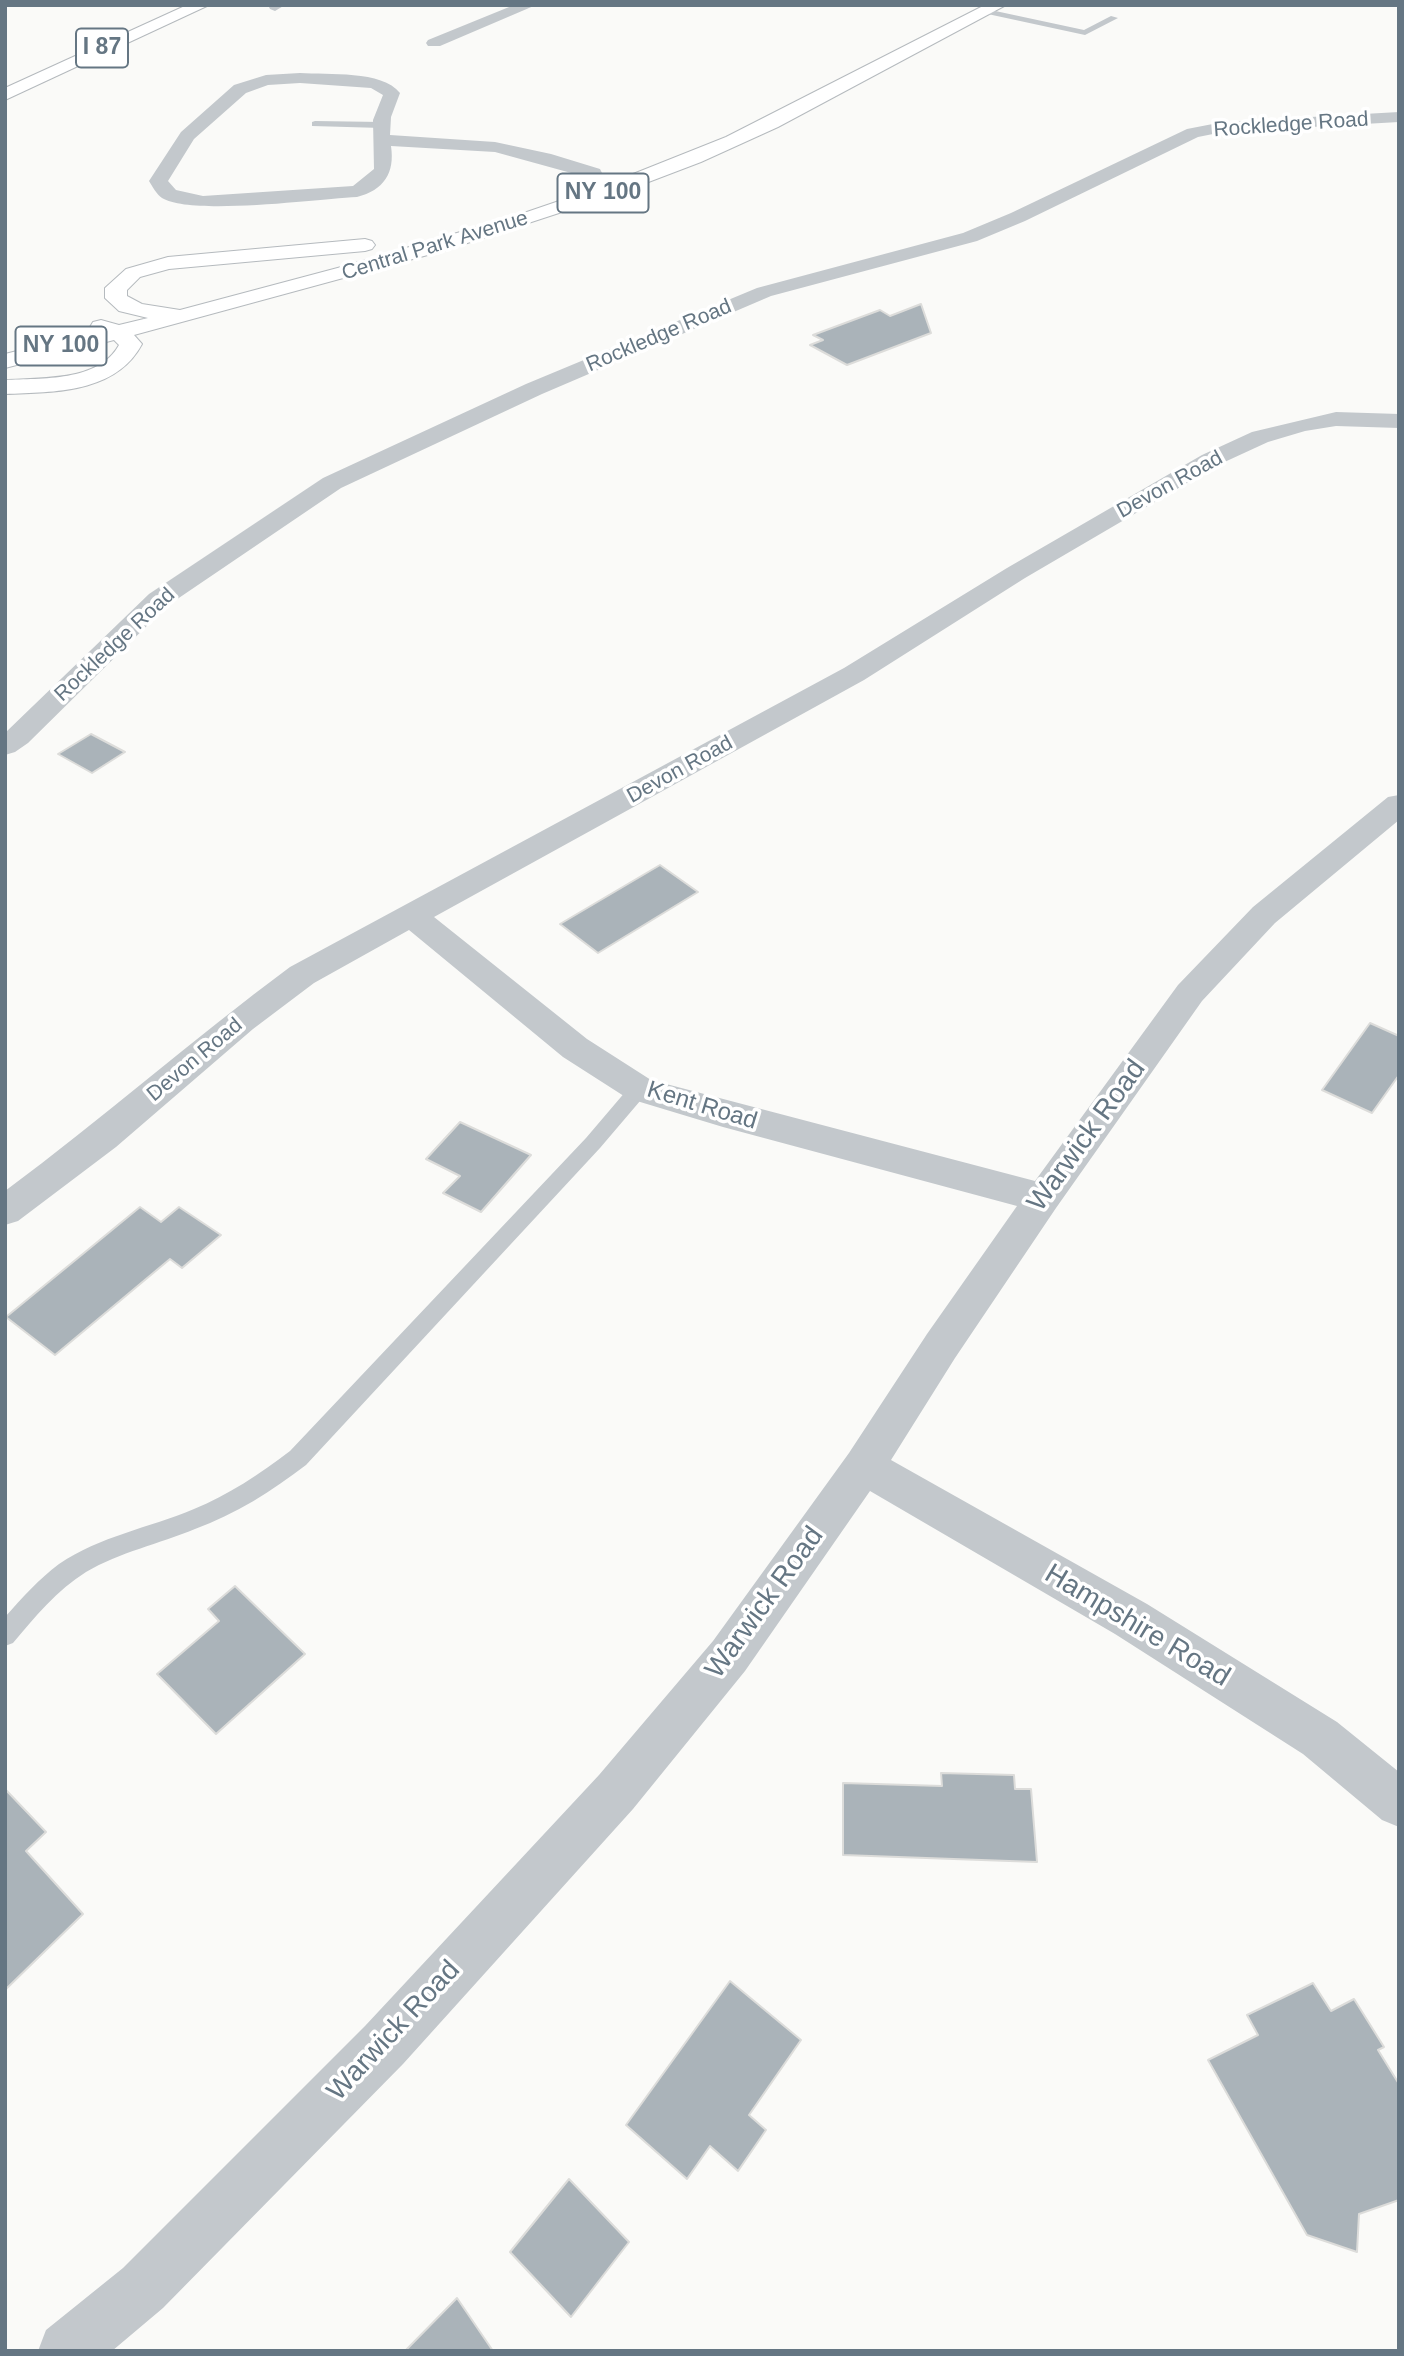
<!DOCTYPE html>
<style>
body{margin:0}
#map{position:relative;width:1404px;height:2356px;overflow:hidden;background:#fafaf8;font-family:Arial,sans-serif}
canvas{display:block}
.frame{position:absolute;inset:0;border:7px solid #657683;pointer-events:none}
</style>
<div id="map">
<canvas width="1404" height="2356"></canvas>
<div class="frame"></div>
</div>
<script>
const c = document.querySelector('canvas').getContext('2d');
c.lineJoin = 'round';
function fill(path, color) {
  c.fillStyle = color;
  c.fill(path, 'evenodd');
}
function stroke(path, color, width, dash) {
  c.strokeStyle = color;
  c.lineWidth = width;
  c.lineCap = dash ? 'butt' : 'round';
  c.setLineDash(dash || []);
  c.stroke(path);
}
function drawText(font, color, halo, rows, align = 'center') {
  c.font = font + ' Arial,sans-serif';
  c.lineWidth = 7;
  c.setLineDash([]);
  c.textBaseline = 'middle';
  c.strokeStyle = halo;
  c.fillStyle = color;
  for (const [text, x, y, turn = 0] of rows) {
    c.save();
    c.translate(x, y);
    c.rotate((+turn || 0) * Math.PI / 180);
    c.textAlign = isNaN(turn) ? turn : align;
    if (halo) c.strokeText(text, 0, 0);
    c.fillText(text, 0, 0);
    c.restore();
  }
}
const building = new Path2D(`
 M 921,304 L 931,333 L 847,365 L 810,345 L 823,340 L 813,335 L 880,310 L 890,316 Z
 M 91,734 L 125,752 L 92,773 L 58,754 Z
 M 660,865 L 698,892 L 598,953 L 560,924 Z
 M 1370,1023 L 1399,1036 L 1399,1075 L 1372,1113 L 1322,1090 Z
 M 460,1122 L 531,1155 L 481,1212 L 443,1193 L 460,1176 L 426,1159 Z
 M 140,1207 L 161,1222 L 179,1207 L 221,1235 L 182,1268 L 170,1259 L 55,1355 L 6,1317 Z
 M 235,1586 L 305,1654 L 216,1734 L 157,1674 L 219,1621 L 208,1609 Z
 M 941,1773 L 1014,1775 L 1015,1789 L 1031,1789 L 1037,1862 L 843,1855 L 843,1783 L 942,1786 Z
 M 5,1789 L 46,1832 L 26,1851 L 83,1914 L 5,1990 Z
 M 730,1981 L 801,2040 L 749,2115 L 766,2130 L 738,2171 L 710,2146 L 687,2179 L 626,2125 Z
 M 1313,1983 L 1331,2011 L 1354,1999 L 1384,2047 L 1378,2050 L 1399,2084 L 1399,2200 L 1359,2214 L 1357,2252 L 1307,2235 L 1208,2060 L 1258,2035 L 1247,2015 Z
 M 569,2179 L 629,2242 L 571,2317 L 510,2252 Z
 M 457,2298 L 493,2351 L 405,2351 Z`);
fill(building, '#aab3b9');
stroke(building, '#dcdcda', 2);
const primary = new Path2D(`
 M 985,5 L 1006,5 L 778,127 L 701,162 L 617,194 L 446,250 L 134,335 L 142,344 C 116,393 55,392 5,394 L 5,380 C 41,378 99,382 119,345 L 114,340 L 5,368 L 5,354 L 93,332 L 90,327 L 93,322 L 101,320 L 119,325 L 148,318 L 119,311 L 105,298 L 105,288 L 126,269 L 168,257 L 365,239 L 372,241 L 375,245 L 372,249 L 365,251 L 169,269 L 140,277 L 127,290 L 127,296 L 142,304 L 180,310 L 345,266 L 518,215 L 603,186 L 726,137 Z`);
const highway = new Path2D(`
 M 187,5 L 209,5 L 5,100 L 5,88 Z`);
stroke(primary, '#b5babe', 2);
stroke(highway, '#b4b9bd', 2);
fill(new Path2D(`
 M 986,9 L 1084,30 L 1111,16 L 1118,18 L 1085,35 L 983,13 Z
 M 315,121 L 382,122 L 387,125 L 382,128 L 312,126 L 312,122 Z
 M 639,1082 L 646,1084 L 648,1089 L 646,1094 L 600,1148 L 306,1465 C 272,1491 236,1514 195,1529 C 159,1544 120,1552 86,1572 C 57,1590 35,1617 13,1643 L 5,1646 L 5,1617 C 22,1598 39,1579 59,1564 C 100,1536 149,1528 194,1509 C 228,1495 260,1474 290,1451 L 586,1138 L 632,1084 Z`), '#c3c8cc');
fill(new Path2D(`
 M 268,5 L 285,5 L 275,11 L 270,9 Z
 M 514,5 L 536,5 L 440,46 L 428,46 L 426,43 L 428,40 Z
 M 300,73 C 328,75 382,70 400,93 L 391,117 L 390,135 L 495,142 L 551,154 L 600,169 L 602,173 L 593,179 L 495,152 L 391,146 C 395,173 384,190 357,197 C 318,199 191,216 162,198 C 157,195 152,186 149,181 L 181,132 L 234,85 L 266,75 ZM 300,83 L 371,88 L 383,95 L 373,120 L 374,169 L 353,186 L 203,196 L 176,190 L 168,181 L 194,139 L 246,93 L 268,85 Z
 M 1399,112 L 1399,122 L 1223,132 L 1198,137 L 1025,221 L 977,241 L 771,296 L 542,394 L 341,488 L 167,606 L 28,743 L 15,752 L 5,755 L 5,733 L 149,594 L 323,478 L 526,384 L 757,288 L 963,233 L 1011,213 L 1187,129 L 1223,122 Z
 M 1336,412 L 1399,414 L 1399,428 L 1336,426 L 1305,431 L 1268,442 L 1218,465 L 1025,578 L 864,680 L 434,917 L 587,1039 L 651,1080 L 1035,1181 L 1178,985 L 1253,907 L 1388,797 L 1399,795 L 1399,820 L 1275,923 L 1202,1001 L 1056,1208 L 955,1358 L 891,1460 L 1147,1604 L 1337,1722 L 1399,1772 L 1399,1827 L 1382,1820 L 1303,1754 L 1115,1634 L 870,1491 L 745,1671 L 633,1809 L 403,2064 L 163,2308 L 112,2351 L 38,2351 L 46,2330 L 123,2268 L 365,2026 L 599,1775 L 713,1641 L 849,1453 L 927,1334 L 1017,1206 L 723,1127 L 627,1098 L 563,1057 L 409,930 L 314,983 L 253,1029 L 116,1147 L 18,1221 L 5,1225 L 5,1191 C 102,1119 193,1039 290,967 L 844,668 L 1007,568 L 1202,455 L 1252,432 Z`), '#c3c8cc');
fill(primary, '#fff');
fill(highway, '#fff');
drawText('21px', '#657683', '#fff', [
 ["Rockledge Road",1291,125,-4],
 ["Central Park Avenue",435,246,-17],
 ["Rockledge Road",659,336,-23],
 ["Devon Road",1170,485,-29],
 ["Rockledge Road",115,645,-43],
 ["Devon Road",680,770,-29],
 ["Devon Road",195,1060,-40]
]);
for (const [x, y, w] of [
 [102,48,52],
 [603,193,91],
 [61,346,91]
]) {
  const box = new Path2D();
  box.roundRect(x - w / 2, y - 19.5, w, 39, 5);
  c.fillStyle = '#fff';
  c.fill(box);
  stroke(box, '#657683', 2);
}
drawText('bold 23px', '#657683', null, [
 ["I 87",102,48],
 ["NY 100",603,193],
 ["NY 100",61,346]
]);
drawText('24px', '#657683', '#fff', [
 ["Kent Road",702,1106,17]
]);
drawText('28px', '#657683', '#fff', [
 ["Warwick Road",1087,1136,-54],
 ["Warwick Road",765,1603,-54],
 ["Hampshire Road",1137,1626,31],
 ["Warwick Road",394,2031,-47]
]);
</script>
